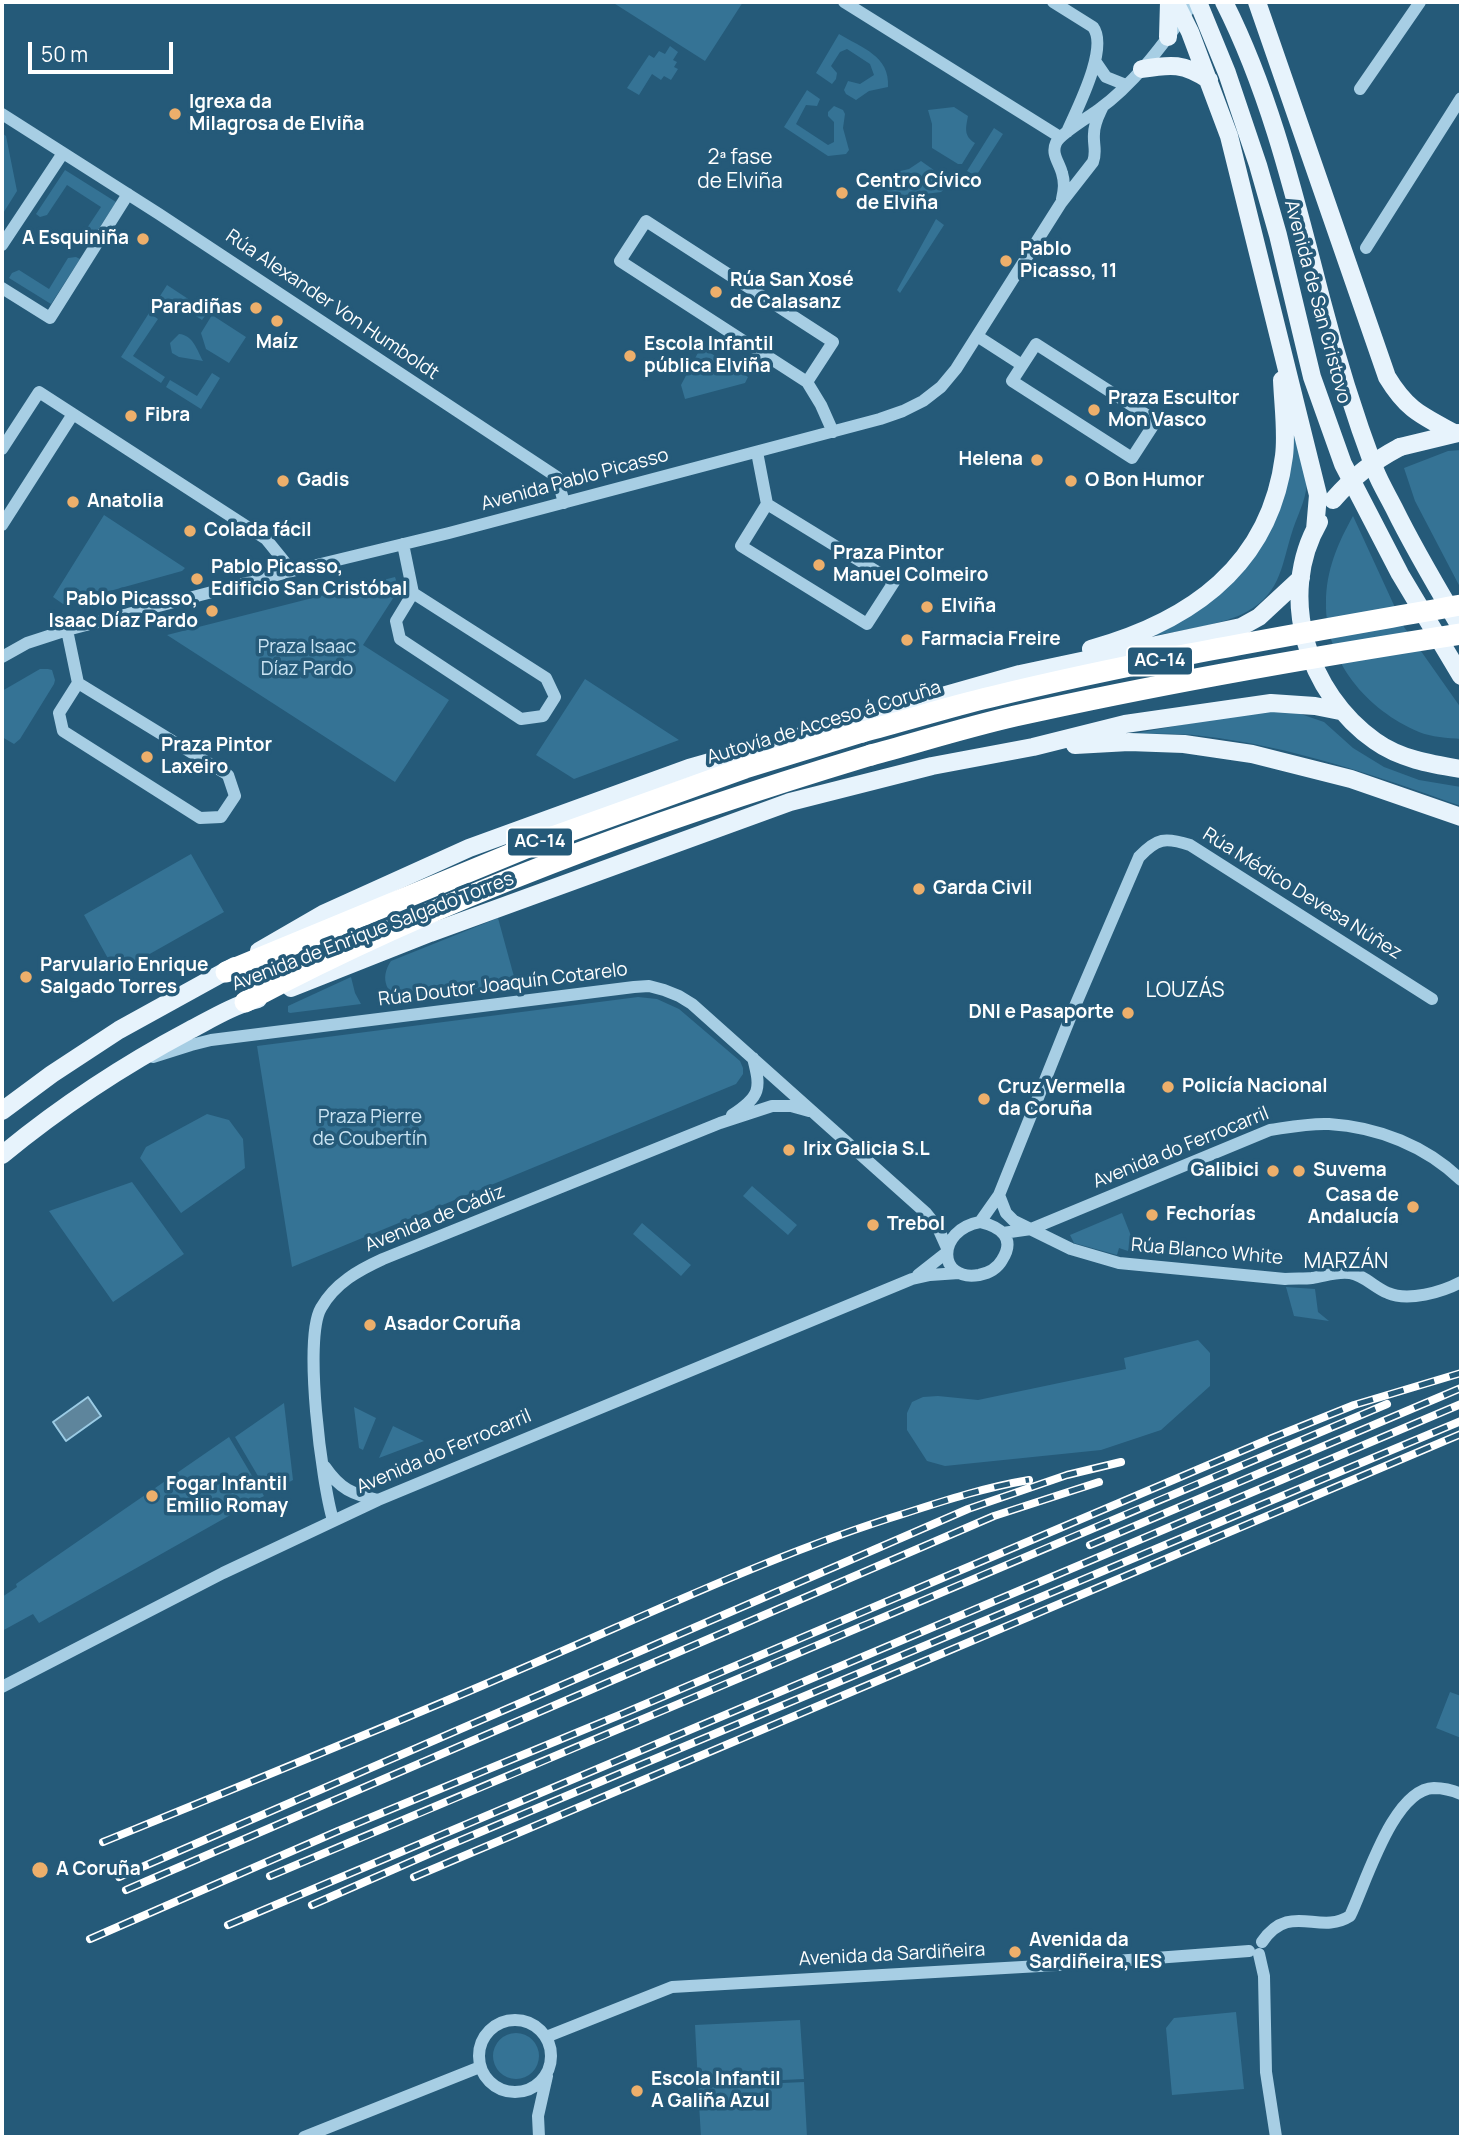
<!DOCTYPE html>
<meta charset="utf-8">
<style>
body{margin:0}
#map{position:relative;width:1463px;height:2139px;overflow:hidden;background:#255a79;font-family:Manrope,sans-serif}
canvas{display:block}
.frame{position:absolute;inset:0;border:4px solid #fff;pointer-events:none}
.scale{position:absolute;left:28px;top:42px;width:145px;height:32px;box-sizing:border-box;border:4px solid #fff;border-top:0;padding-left:9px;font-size:21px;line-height:24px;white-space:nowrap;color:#fff;-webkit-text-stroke:5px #255a79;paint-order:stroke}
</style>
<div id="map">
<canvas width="1463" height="2139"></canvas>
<div class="frame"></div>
<div class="scale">50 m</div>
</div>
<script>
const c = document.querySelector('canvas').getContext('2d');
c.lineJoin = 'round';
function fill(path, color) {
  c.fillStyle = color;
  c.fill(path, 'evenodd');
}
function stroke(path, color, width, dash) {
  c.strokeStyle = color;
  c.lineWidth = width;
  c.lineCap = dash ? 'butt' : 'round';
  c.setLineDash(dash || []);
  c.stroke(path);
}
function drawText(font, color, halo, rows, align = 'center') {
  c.font = font + ' Manrope,sans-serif';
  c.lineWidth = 7;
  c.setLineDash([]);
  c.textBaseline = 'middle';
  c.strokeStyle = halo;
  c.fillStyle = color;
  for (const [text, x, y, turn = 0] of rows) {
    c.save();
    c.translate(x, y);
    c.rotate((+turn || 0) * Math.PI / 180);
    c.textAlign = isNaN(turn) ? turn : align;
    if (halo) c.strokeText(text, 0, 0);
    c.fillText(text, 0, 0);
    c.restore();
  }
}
fill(new Path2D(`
 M 612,2 L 743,2 L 705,61 Z
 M 839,34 C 862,48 890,56 888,87 L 869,91 L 856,100 L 846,94 L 844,90 L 848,81 L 860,84 L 874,75 L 870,64 L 847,49 L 840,52 L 831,66 L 837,73 L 836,79 L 832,84 L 816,73 Z
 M 670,46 L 678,52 L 673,60 L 677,62 L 674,67 L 678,69 L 671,80 L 664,76 L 661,80 L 652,74 L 639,95 L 627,88 L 649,55 L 654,58 L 659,51 L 665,54 Z
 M 807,90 L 820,99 L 817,106 L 806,105 L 796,124 L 828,145 L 834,142 L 834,122 L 828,116 L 828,112 L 834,106 L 843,110 L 845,114 L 843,128 L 849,150 L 846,154 L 828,156 L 784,127 Z
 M 954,107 L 968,116 C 966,127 963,136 975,143 L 962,164 L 958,164 L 932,148 L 932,124 L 928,110 Z
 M 994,128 L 1003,134 L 976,176 L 967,171 Z
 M 2,133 L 6,136 L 17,191 L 2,215 Z
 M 921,161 L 948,180 L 949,185 L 941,192 L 917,195 L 908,208 C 893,200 882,193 888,174 L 909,169 Z
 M 65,170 L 116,202 L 87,247 L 83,244 L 81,237 L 101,207 L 67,185 L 47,215 L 40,217 L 36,214 Z
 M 936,219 L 944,225 L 900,293 L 897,290 Z
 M 76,257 L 80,259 L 51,304 L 9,278 L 12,273 L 19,270 L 49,289 L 68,258 Z
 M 167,285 L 208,312 L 202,320 L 170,299 L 161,312 L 153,307 Z
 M 149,313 L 158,319 L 133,356 L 165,377 L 161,383 L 121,357 Z
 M 212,315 L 246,337 L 229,363 L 206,349 L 201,333 Z
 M 179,334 C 193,335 197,350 203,361 L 179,357 L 172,353 L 170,343 Z
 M 701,347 L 748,377 L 745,383 L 685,399 L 681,385 Z
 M 212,373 L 220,378 L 201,409 L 166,387 L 170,380 L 197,396 Z
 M 1297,429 C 1301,445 1306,461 1307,477 C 1308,495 1299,512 1293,529 C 1282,562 1282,592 1248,611 C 1225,625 1175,631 1148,637 L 1236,573 L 1292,431 Z
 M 1461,450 L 1461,589 L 1415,501 L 1404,468 L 1448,451 Z
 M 104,515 L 185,568 L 182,571 L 63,604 L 53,597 Z
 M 1353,516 L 1404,627 L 1461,708 L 1461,739 C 1448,738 1431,737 1419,732 C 1367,710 1325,661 1326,603 C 1326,570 1338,543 1353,516 Z
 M 395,577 L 399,589 L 363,645 L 449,700 L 395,782 L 167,635 Z
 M 40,669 L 48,669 L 52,670 L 55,680 L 54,684 L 20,739 L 14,744 L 2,737 L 2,691 Z
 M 585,679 L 679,740 L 574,779 L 536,755 Z
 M 1286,709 L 1324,722 L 1353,748 L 1384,767 L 1419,780 L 1461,787 L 1461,806 C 1377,776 1291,746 1202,736 C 1179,733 1155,734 1132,734 L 1230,716 Z
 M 191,854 L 224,912 L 116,973 L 84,915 Z
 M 498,918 L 516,984 L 408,998 C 386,998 379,978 391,961 Z
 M 351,977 L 355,993 L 361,1004 L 290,1013 L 288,1012 L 288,1006 Z
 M 638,997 L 657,999 L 679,1009 L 740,1061 L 743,1068 L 743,1074 L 736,1084 L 292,1267 L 257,1046 Z
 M 207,1114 L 229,1120 L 243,1139 L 245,1168 L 181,1213 L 140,1158 L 146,1147 Z
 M 132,1182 L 184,1254 L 113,1302 L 49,1211 Z
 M 752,1186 L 797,1225 L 788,1235 L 743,1196 Z
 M 1122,1213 L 1133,1241 L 1128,1251 L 1119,1248 L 1117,1255 L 1074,1243 L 1070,1235 Z
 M 642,1223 L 691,1265 L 681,1276 L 633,1234 Z
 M 1286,1287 L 1315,1289 L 1318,1312 L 1329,1321 L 1294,1316 Z
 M 1198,1340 L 1210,1353 L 1210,1386 L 1161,1430 L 1101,1450 L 945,1466 L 927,1461 L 907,1430 L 907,1413 L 912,1402 L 923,1397 L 938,1396 L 978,1400 L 1126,1369 L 1124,1358 Z
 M 284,1403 L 293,1480 L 268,1493 L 235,1437 Z
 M 354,1407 L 376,1418 L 363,1450 L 359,1448 Z
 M 393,1426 L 424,1441 L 379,1458 Z
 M 229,1437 L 264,1496 L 39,1623 L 33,1614 L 2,1631 L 2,1597 L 17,1587 L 16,1584 Z
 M 1450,1692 L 1461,1696 L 1461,1738 L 1436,1728 Z
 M 1236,2012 L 1244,2089 L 1172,2095 L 1166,2028 L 1174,2018 Z
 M 800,2020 L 804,2079 L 698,2084 L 695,2025 Z
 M493 2056a23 23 0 1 1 46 0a23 23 0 1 1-46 0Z
 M 804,2082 L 807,2137 L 701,2137 L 698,2087 Z`), '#357395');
const water = new Path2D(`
 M 88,1397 L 101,1416 L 66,1441 L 53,1422 Z`);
fill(water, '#5e859c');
stroke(water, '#9bcbe4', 2);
stroke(new Path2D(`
 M 844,2 L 1060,137
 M 1053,2 L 1093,27 C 1109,48 1077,109 1067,132
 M 1095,61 L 1106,77 L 1126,85
 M 1360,89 L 1420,2
 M 2,114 L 159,214 L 557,477 L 564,503
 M 1062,199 C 1064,190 1065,183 1062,173 C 1059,162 1051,154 1056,143 C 1060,134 1089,117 1098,110 C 1137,82 1166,40 1194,2
 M 2,245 L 63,153
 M 1366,248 L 1461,98
 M 2,288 L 50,318 L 128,194
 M 977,336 L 1022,365
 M 1036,344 L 1156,421 L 1132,458 L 1012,381 Z
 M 807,382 L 833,342 L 646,221 L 620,261 L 807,382 L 821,405 L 833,432
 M 73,414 L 266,539 L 292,571
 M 2,449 L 39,392 L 73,414 L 2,525
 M 757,452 L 767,504
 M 767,504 L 894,582 L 867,624 L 741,546 Z
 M 403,544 L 413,593
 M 413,593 L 546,678 L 555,697 L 543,716 L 521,719 L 400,639 L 396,621 Z
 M 67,630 L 78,683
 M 2,657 L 27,643 L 67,630 L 292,571 L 449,533 L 880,419 L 903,411 L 923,401 L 941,387 L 956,369 L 1061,203 L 1093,162 C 1097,152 1093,144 1094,134 C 1094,123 1099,115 1103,106
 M 78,683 L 228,775 L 235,796 L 221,817 L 200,818 L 63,731 L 59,713 Z
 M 153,1057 L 191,1045 L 211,1040 L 634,987 L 649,986 L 664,990 L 679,996 L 692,1004 L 926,1213 L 938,1228 L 947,1248
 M 732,1115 C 761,1096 761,1089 753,1058
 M 999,1195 L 1006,1213 L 1014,1221 L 1071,1249 L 1119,1263 L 1285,1279 C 1294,1278 1304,1279 1312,1278 C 1325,1276 1337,1271 1350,1273 C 1364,1275 1375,1288 1388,1293 C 1408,1302 1442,1292 1461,1282
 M 980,1222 L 999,1195 L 1072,1013 L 1139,857 C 1157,838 1165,837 1190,845 L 1432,999
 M 980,1222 C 1001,1227 1016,1238 1002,1260 C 997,1269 989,1273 979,1275 C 937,1282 936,1230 980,1222 Z
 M 1003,1233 L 1031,1229 L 1270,1130 C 1290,1127 1310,1123 1329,1124 C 1378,1127 1426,1146 1461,1180
 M 918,1275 L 946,1253
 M 325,1467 C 340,1489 352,1494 378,1500
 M 333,1520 C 322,1484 303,1339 321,1308 C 335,1283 359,1270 383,1259 L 720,1123 L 772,1106 L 791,1106 L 809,1111
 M 2,1687 L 223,1573 L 378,1500 L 912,1279 L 930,1275 L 959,1273
 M 1262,1942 C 1290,1901 1319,1936 1350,1916 C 1366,1883 1393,1789 1434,1788 C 1443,1788 1454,1791 1461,1794
 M 1259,1954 L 1264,1976 L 1266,2072 L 1276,2137
 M479 2056a36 36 0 1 1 72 0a36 36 0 1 1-72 0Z
 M 546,2037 L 672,1987 L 1075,1964 L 1249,1951
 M 304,2137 L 480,2067
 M 539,2137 L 538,2116 L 547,2076`), '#a7cee4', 12);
stroke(new Path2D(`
 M 1175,2 L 1190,32 L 1229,136 L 1318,495 L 1315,530
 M 1198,2 L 1227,73 L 1258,165 L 1278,235 L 1312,377 L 1343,464 L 1400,574 L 1461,676
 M 1224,2 C 1271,95 1295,198 1321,298 C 1336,356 1354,414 1375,470 C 1380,483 1388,496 1394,508 C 1414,549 1438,589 1461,628
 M 1257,2 L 1387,377 C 1407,410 1421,415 1454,433
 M 1168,37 L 1169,2
 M 1142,69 C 1171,64 1184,63 1209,80
 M 1400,447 L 1458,433
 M 1319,522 C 1276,596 1308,694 1375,741 C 1400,759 1431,764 1461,769
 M 1091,649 C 1191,621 1270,566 1284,456 C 1287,432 1283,405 1282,380
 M 1075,745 L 1129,742 L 1184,744 L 1252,754 L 1351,779 L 1461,817
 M 259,951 L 323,914 L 469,848 L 689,768 L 1020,674 L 1241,627 L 1259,617 L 1301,578
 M 291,988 L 430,933 L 790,802 L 932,766 L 1033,747 L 1125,724 L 1271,703 L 1315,706 L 1340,711
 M 2,1111 L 52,1074 L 119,1030 L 235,966
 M 2,1155 C 59,1108 124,1065 190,1030 C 211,1019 234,1005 258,999`), '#e7f3fc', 18);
stroke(new Path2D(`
 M 226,972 L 550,838 L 745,768 L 862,732
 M 245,1002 C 443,896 656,820 871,755`), '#fff', 21);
const rail = new Path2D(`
 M 1090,1545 L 1461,1388
 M 103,1842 C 258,1779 414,1716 567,1649 C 679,1600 789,1549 906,1513 C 946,1500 987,1487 1029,1480
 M 270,1876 C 643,1720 1014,1561 1387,1404
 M 119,1877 L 968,1509 L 1067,1475 L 1121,1462
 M 414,1877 L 1461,1434
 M 126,1890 L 994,1516 L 1099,1482
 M 312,1905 L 447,1846 L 1461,1421
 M 228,1925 L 1461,1404
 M 90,1939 L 338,1831 L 622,1714 L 1272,1438 L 1354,1405 L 1461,1373`);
stroke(rail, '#fff', 8);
stroke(rail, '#255a79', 5, [16]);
stroke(new Path2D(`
 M 1333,500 C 1354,476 1372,462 1400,447`), '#e7f3fc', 18);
stroke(new Path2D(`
 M 862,732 C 905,721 948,707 991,697 C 1146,659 1304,633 1461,605
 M 871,755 C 919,742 967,727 1015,716 C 1163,683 1312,657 1461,634`), '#fff', 21);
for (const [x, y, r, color] of [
 [175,114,7,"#edaf6b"],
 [842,193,7,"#edaf6b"],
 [143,239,7,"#edaf6b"],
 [1006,261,7,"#edaf6b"],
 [716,292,7,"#edaf6b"],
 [256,308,7,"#edaf6b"],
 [277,321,7,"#edaf6b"],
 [630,356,7,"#edaf6b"],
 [1094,410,7,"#edaf6b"],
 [131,416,7,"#edaf6b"],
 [1037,460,7,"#edaf6b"],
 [283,481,7,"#edaf6b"],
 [1071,481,7,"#edaf6b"],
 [73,502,7,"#edaf6b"],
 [190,531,7,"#edaf6b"],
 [819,565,7,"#edaf6b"],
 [197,579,7,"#edaf6b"],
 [927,607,7,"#edaf6b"],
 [212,611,7,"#edaf6b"],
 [907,640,7,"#edaf6b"],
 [147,757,7,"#edaf6b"],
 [919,889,7,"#edaf6b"],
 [26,977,7,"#edaf6b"],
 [1128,1013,7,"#edaf6b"],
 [1168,1087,7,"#edaf6b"],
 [984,1099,7,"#edaf6b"],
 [789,1150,7,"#edaf6b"],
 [1273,1171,7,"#edaf6b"],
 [1299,1171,7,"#edaf6b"],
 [1413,1207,7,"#edaf6b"],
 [1152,1215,7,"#edaf6b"],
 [873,1225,7,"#edaf6b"],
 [370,1325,7,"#edaf6b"],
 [152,1496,7,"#edaf6b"],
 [40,1870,9,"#edaf6b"],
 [1015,1952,7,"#edaf6b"],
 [637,2091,7,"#edaf6b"]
]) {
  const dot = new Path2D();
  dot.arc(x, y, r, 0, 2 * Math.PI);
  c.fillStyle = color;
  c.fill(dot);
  stroke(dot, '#255a79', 2.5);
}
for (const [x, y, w] of [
 [1160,661,66],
 [540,842,66]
]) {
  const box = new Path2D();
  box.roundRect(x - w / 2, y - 14.5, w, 29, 5);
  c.fillStyle = '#255a79';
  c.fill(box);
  stroke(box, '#fff', 2);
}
drawText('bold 18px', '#fff', null, [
 ["AC-14",1160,661],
 ["AC-14",540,842]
]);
drawText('bold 19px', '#fff', '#255a79', [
 ["Igrexa da",189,103],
 ["Milagrosa de Elviña",189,125],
 ["Centro Cívico",856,182],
 ["de Elviña",856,204],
 ["A Esquiniña",129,239,"right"],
 ["Pablo",1020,250],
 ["Picasso, 11",1020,272],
 ["Rúa San Xosé",730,281],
 ["de Calasanz",730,303],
 ["Paradiñas",242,308,"right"],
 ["Maíz",277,343,"center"],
 ["Escola Infantil",644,345],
 ["pública Elviña",644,367],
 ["Praza Escultor",1108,399],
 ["Mon Vasco",1108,421],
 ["Fibra",145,416],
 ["Helena",1023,460,"right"],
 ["Gadis",297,481],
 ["O Bon Humor",1085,481],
 ["Anatolia",87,502],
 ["Colada fácil",204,531],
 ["Praza Pintor",833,554],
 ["Manuel Colmeiro",833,576],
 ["Pablo Picasso,",211,568],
 ["Edificio San Cristóbal",211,590],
 ["Pablo Picasso,",198,600,"right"],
 ["Isaac Díaz Pardo",198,622,"right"],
 ["Elviña",941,607],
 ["Farmacia Freire",921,640],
 ["Praza Pintor",161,746],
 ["Laxeiro",161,768],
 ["Garda Civil",933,889],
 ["Parvulario Enrique",40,966],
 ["Salgado Torres",40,988],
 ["DNI e Pasaporte",1114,1013,"right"],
 ["Policía Nacional",1182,1087],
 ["Cruz Vermella",998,1088],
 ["da Coruña",998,1110],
 ["Irix Galicia S.L",803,1150],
 ["Galibici",1259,1171,"right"],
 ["Suvema",1313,1171],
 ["Casa de",1399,1196,"right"],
 ["Andalucía",1399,1218,"right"],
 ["Fechorías",1166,1215],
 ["Trebol",887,1225],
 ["Asador Coruña",384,1325],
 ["Fogar Infantil",166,1485],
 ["Emilio Romay",166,1507],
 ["A Coruña",56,1870],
 ["Avenida da",1029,1941],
 ["Sardiñeira, IES",1029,1963],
 ["Escola Infantil",651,2080],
 ["A Galiña Azul",651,2102]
], 'left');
drawText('19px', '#fff', '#255a79', [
 ["Avenida de San Cristovo",1317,302,75],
 ["Rúa Alexander Von Humboldt",332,305,34],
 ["Avenida Pablo Picasso",575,480,-15],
 ["Autovía de Acceso á Coruña",824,723,-17],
 ["Rúa Médico Devesa Núñez",1302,894,32],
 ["Avenida de Enrique Salgado Torres",373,932,-21],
 ["Rúa Doutor Joaquín Cotarelo",503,985,-7],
 ["Avenida do Ferrocarril",1181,1148,-22],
 ["Avenida de Cádiz",435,1219,-22],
 ["Rúa Blanco White",1207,1252,5],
 ["Avenida do Ferrocarril",444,1452,-23],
 ["Avenida da Sardiñeira",892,1955,-3]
]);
drawText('19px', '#cae4f3', '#255a79', [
 ["Praza Isaac",307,648],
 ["Díaz Pardo",307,670],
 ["Praza Pierre",370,1118],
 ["de Coubertín",370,1140]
]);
drawText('21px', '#fff', '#255a79', [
 ["2ª fase",740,158],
 ["de Elviña",740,182],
 ["LOUZÁS",1185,991],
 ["MARZÁN",1346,1262]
]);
</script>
